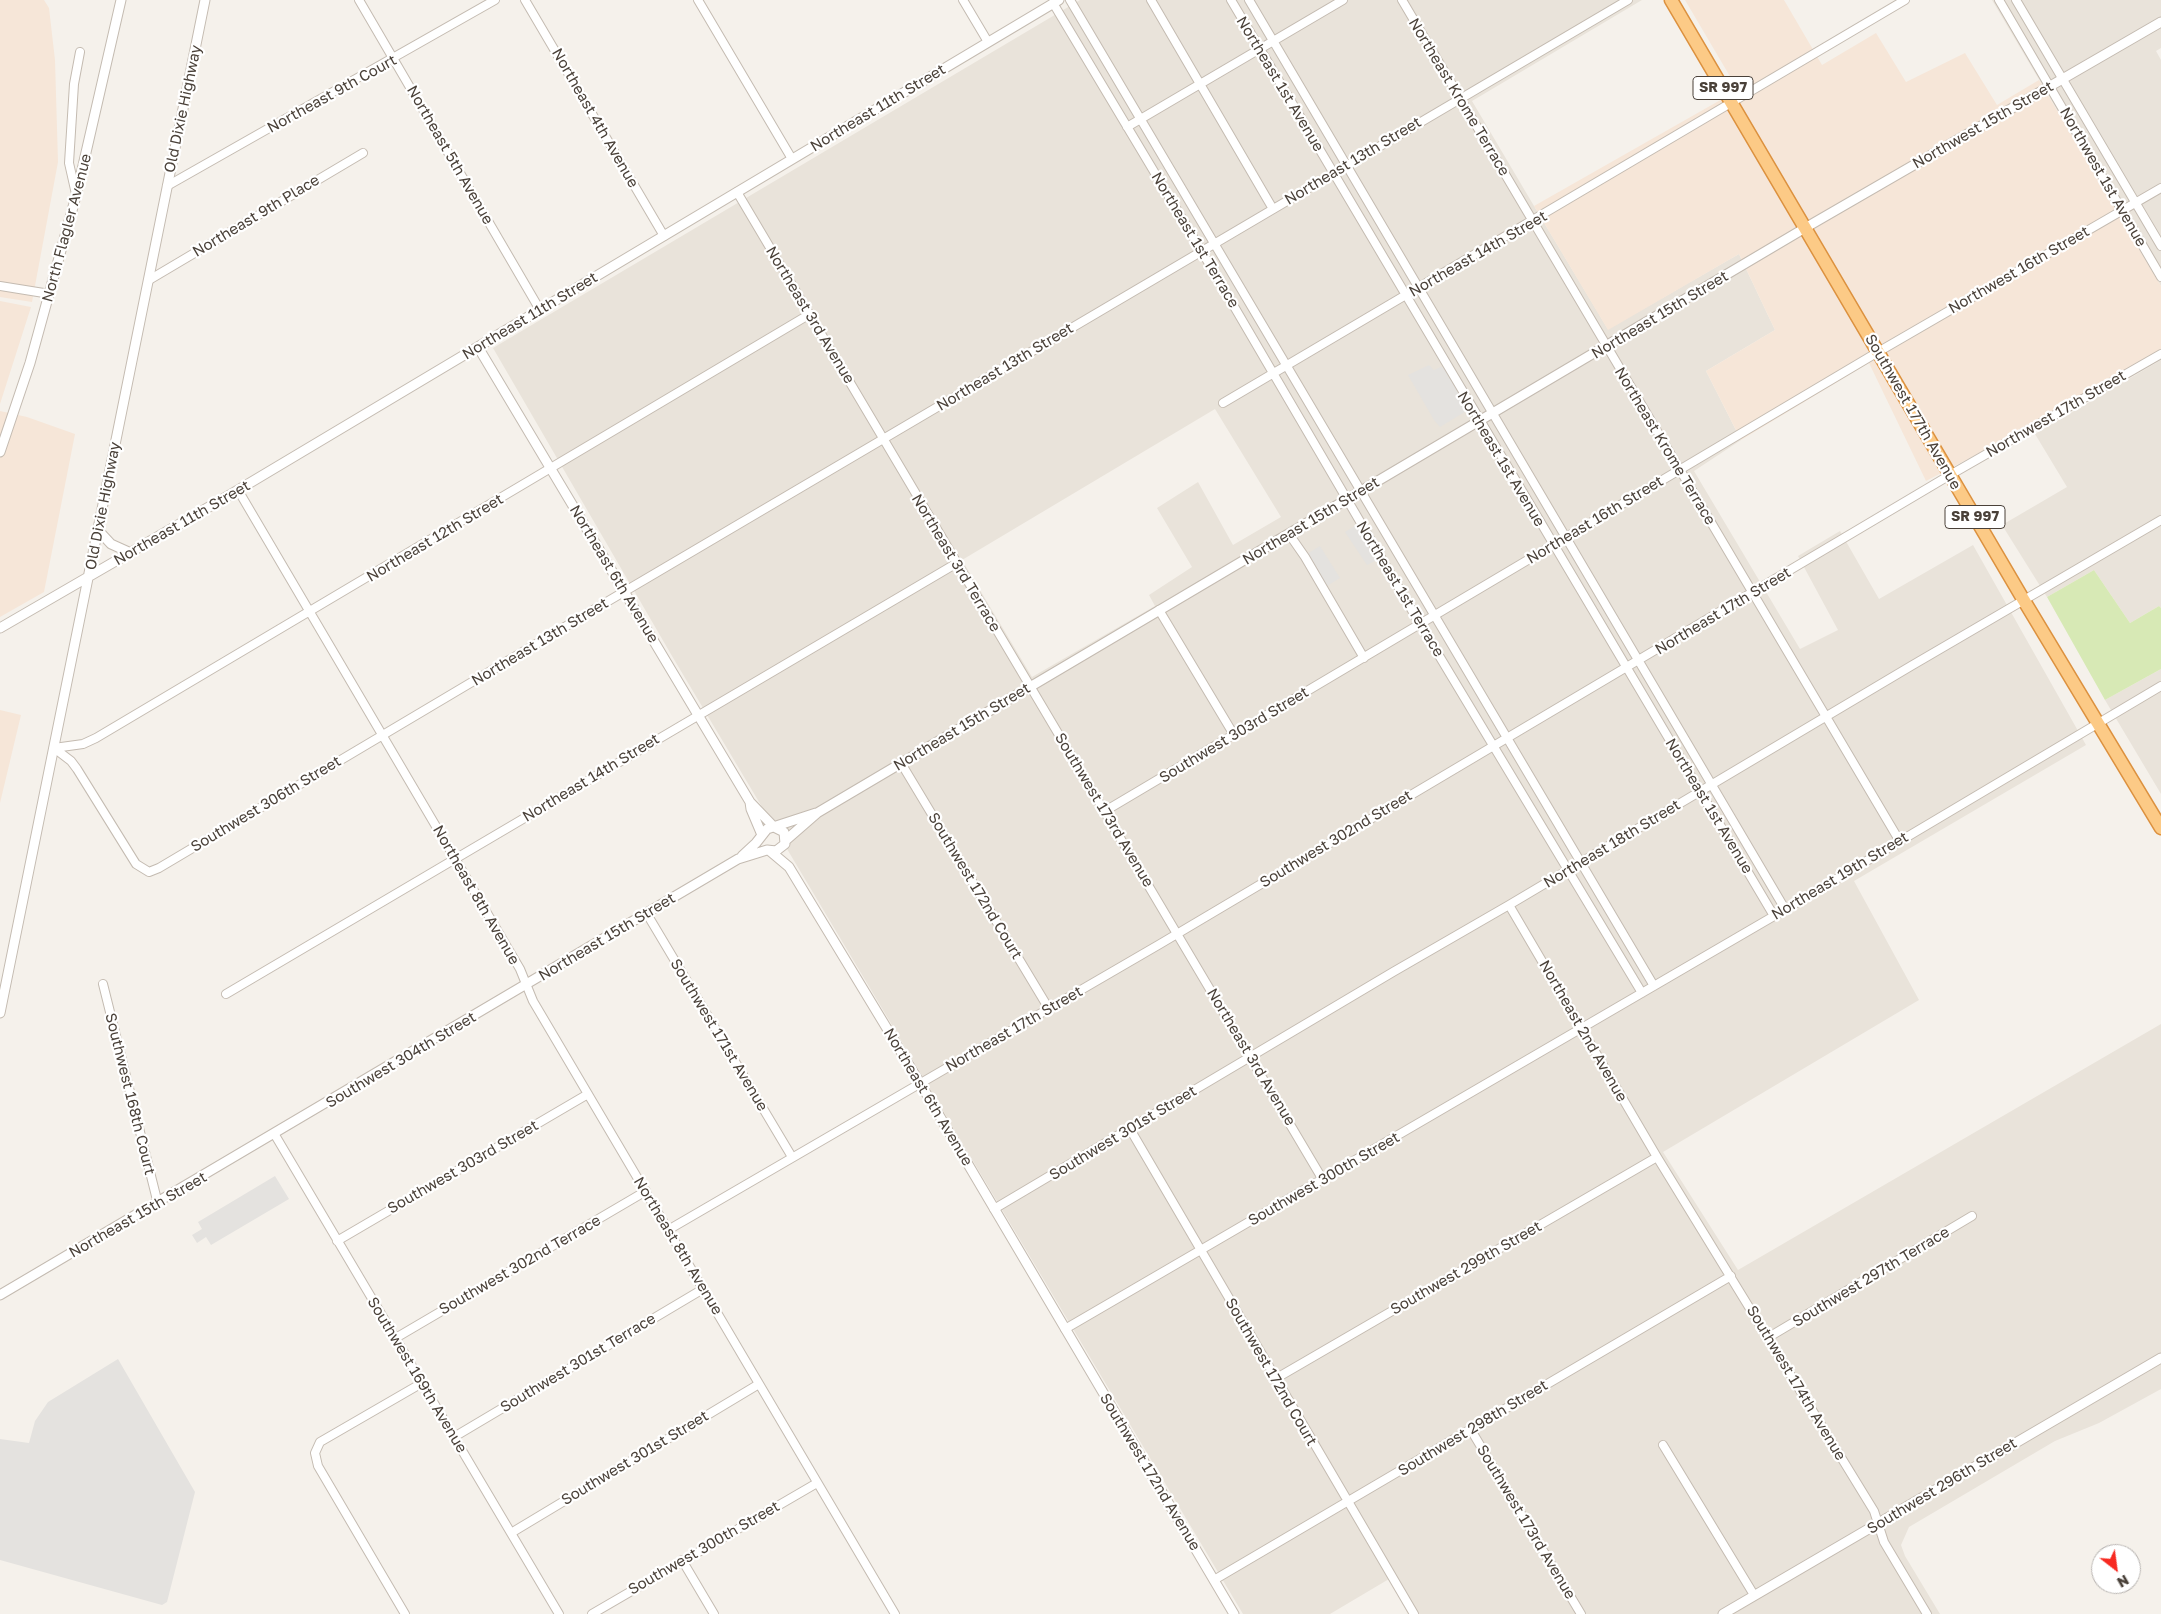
<!DOCTYPE html>
<style>
body{margin:0}
#map{position:relative;width:2161px;height:1614px;overflow:hidden;background:#f5f1eb;font-family:"Golos Text",sans-serif}
canvas{display:block}
.north{position:absolute;left:2091px;top:1544px;width:50px;height:50px;box-sizing:border-box;background:#fff;border:1px solid #b7b3b0;border-radius:50%;rotate:150deg;font-size:14px;font-weight:700;line-height:20px;text-align:center;color:#4a4139}
.north::after{content:'';display:block;margin:auto;width:18px;height:22px;background:#f72a21;clip-path:polygon(50% 0,100% 100%,50% 72%,0 100%)}
</style>
<div id="map">
<canvas width="2161" height="1614"></canvas>
<div class="north">N</div>
</div>
<script>
const c = document.querySelector('canvas').getContext('2d');
c.lineJoin = 'round';
function fill(path, color) {
  c.fillStyle = color;
  c.fill(path, 'evenodd');
}
function stroke(path, color, width, dash) {
  c.strokeStyle = color;
  c.lineWidth = width;
  c.lineCap = dash ? 'butt' : 'round';
  c.setLineDash(dash || []);
  c.stroke(path);
}
function drawText(font, color, halo, rows, align = 'center') {
  c.font = font + ' "Golos Text",sans-serif';
  c.lineWidth = 4.5;
  c.setLineDash([]);
  c.textBaseline = 'middle';
  c.strokeStyle = halo;
  c.fillStyle = color;
  for (const [text, x, y, turn = 0] of rows) {
    c.save();
    c.translate(x, y);
    c.rotate((+turn || 0) * Math.PI / 180);
    c.textAlign = isNaN(turn) ? turn : align;
    if (halo) c.strokeText(text, 0, 0);
    c.fillText(text, 0, 0);
    c.restore();
  }
}
fill(new Path2D(`
 M 1080,0 L 1642,0 L 1472,101 L 1534,206 L 1608,329 L 1739,254 L 1775,330 L 1706,371 L 1741,440 L 1694,471 L 1800,649 L 1838,630 L 1798,556 L 1840,531 L 1879,599 L 1973,545 L 2086,745 L 1854,881 L 1919,1000 L 1663,1152 L 1738,1270 L 2161,1024 L 2161,1389 L 2099,1423 L 2055,1441 L 1909,1527 L 1901,1545 L 1905,1556 L 1940,1614 L 1408,1614 L 1389,1579 L 1330,1614 L 1243,1614 L 672,656 L 493,348 ZM 1215,409 L 1281,517 L 1233,545 L 1198,482 L 1157,508 L 1192,567 L 1149,595 L 1155,606 L 1032,677 L 962,560 Z
 M 1992,0 L 2161,0 L 2161,48 L 2156,51 L 2161,60 L 2161,286 Z
 M 2161,360 L 2161,608 L 2159,606 L 2130,623 L 2094,570 L 2047,597 L 2002,525 L 2067,487 L 2035,434 Z
 M 2161,669 L 2161,794 L 2105,700 Z`), '#e9e3da');
fill(new Path2D(`
 M 0,0 L 44,0 L 49,8 L 55,60 L 58,162 L 32,302 L 0,297 Z
 M 1685,0 L 1784,0 L 1822,65 L 1876,33 L 1906,82 L 1965,53 L 1997,105 L 2039,80 L 2161,286 L 2161,358 L 1926,481 L 1869,363 L 1741,440 L 1706,371 L 1775,330 L 1739,254 L 1608,330 L 1534,206 L 1738,90 Z
 M 0,301 L 31,307 L 0,404 Z
 M 0,411 L 27,417 L 75,434 L 44,592 L 0,617 Z
 M 0,710 L 21,715 L 0,803 Z`), '#f6e6d8');
fill(new Path2D(`
 M 2094,570 L 2130,623 L 2159,606 L 2161,608 L 2161,669 L 2105,700 L 2047,597 Z`), '#d7e9b5');
fill(new Path2D(`
 M 1429,365 L 1434,370 L 1443,366 L 1468,410 L 1440,427 L 1434,420 L 1408,375 Z
 M 1358,524 L 1379,559 L 1367,565 L 1345,532 Z
 M 1320,546 L 1340,578 L 1322,589 L 1302,557 Z
 M 275,1176 L 289,1199 L 211,1245 L 206,1237 L 197,1243 L 192,1235 L 202,1229 L 198,1222 Z
 M 118,1359 L 195,1492 L 167,1602 L 162,1605 L 0,1560 L 0,1439 L 29,1443 L 35,1421 L 48,1402 Z`), '#e4e2df');
const minor = new Path2D(`
 M 359,0 L 540,310
 M 525,0 L 664,236
 M 698,0 L 792,159
 M 963,0 L 988,42
 M 1070,0 L 1654,986
 M 1151,0 L 1273,209
 M 1231,0 L 1774,916
 M 1249,0 L 1785,909
 M 1402,0 L 1899,840
 M 1999,0 L 2161,277
 M 2016,0 L 2161,246
 M 1053,3 L 1201,250 L 1420,624 L 1642,993
 M 1127,127 L 1343,0
 M 167,186 L 495,0
 M 737,192 L 1323,1180
 M 76,194 L 69,163 L 74,84 L 80,52
 M 149,280 L 363,153
 M 0,286 L 50,294
 M 1223,403 L 1905,0
 M 238,490 L 520,969 L 533,1001 L 895,1614
 M 1289,534 L 1305,557 L 1364,658
 M 1159,610 L 1234,735
 M 54,748 L 71,761 L 77,769 L 136,864 L 149,872 L 159,868 L 610,600 L 1628,0
 M 54,748 L 83,744 L 96,738 L 810,314
 M 901,763 L 1049,1009
 M 1105,811 L 1878,352 L 2161,188
 M 1509,905 L 1657,1157 L 1874,1511 L 1884,1542 L 1927,1614
 M 647,914 L 792,1157
 M 103,984 L 158,1204
 M 226,994 L 957,563
 M 1130,1129 L 1414,1614
 M 275,1135 L 559,1614
 M 994,1209 L 1393,972 L 1509,905 L 1911,666 L 2161,520
 M 668,1230 L 1160,944 L 1950,475 L 2161,354
 M 337,1241 L 588,1094
 M 1065,1329 L 1774,916 L 2161,686
 M 1769,1337 L 1972,1216
 M 394,1339 L 646,1191
 M 1275,1379 L 1657,1157
 M 1471,1430 L 1581,1614
 M 454,1437 L 703,1289
 M 1663,1445 L 1754,1595
 M 511,1533 L 759,1384
 M 682,1560 L 714,1614
 M 1214,1580 L 1731,1276
 M 405,1614 L 318,1466 L 315,1453 L 320,1442 L 422,1383
 M 592,1614 L 817,1483`);
const tertiary = new Path2D(`
 M 478,347 L 750,802 L 774,827
 M 0,452 L 30,363 L 76,196 L 121,0
 M 98,530 L 111,544 L 131,553
 M 0,628 L 233,493 L 1059,0
 M 750,802 L 751,809 L 762,835
 M 786,840 L 817,813 L 1805,228 L 2161,22
 M 767,850 L 776,851 L 785,844 L 784,832 L 774,827
 M 770,851 L 789,867 L 920,1083 L 1234,1614
 M 742,856 L 756,843 L 767,829 L 816,813
 M 0,1013 L 205,0
 M 0,1295 L 738,859 L 767,850
 M 1723,1614 L 2161,1358`);
const trunk = new Path2D(`
 M 1671,0 L 2023,599 L 2161,828`);
stroke(minor, '#c4bbb1', 10);
stroke(tertiary, '#c4bbb1', 11);
stroke(trunk, '#dc913f', 15);
stroke(minor, '#fff', 8);
stroke(tertiary, '#fff', 9);
stroke(trunk, '#fcca86', 12);
for (const [x, y, w] of [
 [1723,88,60],
 [1975,517,60]
]) {
  const box = new Path2D();
  box.roundRect(x - w / 2, y - 11.5, w, 23, 4);
  c.fillStyle = '#fff';
  c.fill(box);
  stroke(box, '#4a4139', 1);
}
drawText('bold 14px', '#4a4139', null, [
 ["SR 997",1723,88],
 ["SR 997",1975,517]
]);
drawText('15px', '#4a4139', '#fff', [
 ["Northeast 1st Avenue",1280,84,59],
 ["Northeast 9th Court",332,94,-29],
 ["Northeast Krome Terrace",1459,97,59],
 ["Northeast 11th Street",878,108,-31],
 ["Old Dixie Highway",183,109,-78],
 ["Northeast 4th Avenue",595,118,60],
 ["Northwest 15th Street",1983,125,-30],
 ["Northeast 5th Avenue",450,155,60],
 ["Northeast 13th Street",1353,161,-31],
 ["Northwest 1st Avenue",2103,177,60],
 ["Northeast 9th Place",256,216,-31],
 ["North Flagler Avenue",67,228,-75],
 ["Northeast 1st Terrace",1195,240,59],
 ["Northeast 14th Street",1478,254,-30],
 ["Northwest 16th Street",2019,270,-30],
 ["Northeast 3rd Avenue",810,315,59],
 ["Northeast 15th Street",1660,315,-31],
 ["Northeast 11th Street",530,316,-31],
 ["Northeast 13th Street",1005,367,-31],
 ["Southwest 177th Avenue",1913,412,60],
 ["Northwest 17th Street",2056,414,-30],
 ["Northeast Krome Terrace",1665,446,59],
 ["Northeast 1st Avenue",1501,459,59],
 ["Old Dixie Highway",103,506,-79],
 ["Northeast 16th Street",1595,520,-31],
 ["Northeast 15th Street",1311,521,-31],
 ["Northeast 11th Street",182,523,-30],
 ["Northeast 12th Street",435,538,-31],
 ["Northeast 3rd Terrace",956,563,59],
 ["Northeast 6th Avenue",614,574,59],
 ["Northeast 1st Terrace",1400,589,59],
 ["Northeast 17th Street",1723,611,-31],
 ["Northeast 13th Street",540,642,-31],
 ["Northeast 15th Street",962,727,-31],
 ["Southwest 303rd Street",1234,735,-31],
 ["Northeast 14th Street",591,778,-31],
 ["Southwest 306th Street",266,804,-31],
 ["Northeast 1st Avenue",1709,806,59],
 ["Southwest 173rd Avenue",1104,810,59],
 ["Southwest 302nd Street",1336,839,-31],
 ["Northeast 18th Street",1612,844,-31],
 ["Northeast 19th Street",1840,876,-31],
 ["Southwest 172nd Court",975,886,59],
 ["Northeast 8th Avenue",476,895,60],
 ["Northeast 15th Street",607,937,-31],
 ["Northeast 17th Street",1014,1029,-30],
 ["Northeast 2nd Avenue",1583,1031,60],
 ["Southwest 171st Avenue",719,1035,59],
 ["Northeast 3rd Avenue",1251,1057,59],
 ["Southwest 304th Street",401,1060,-31],
 ["Southwest 168th Court",130,1094,76],
 ["Northeast 6th Avenue",928,1097,59],
 ["Southwest 301st Street",1123,1133,-31],
 ["Southwest 303rd Street",463,1167,-30],
 ["Southwest 300th Street",1324,1179,-30],
 ["Northeast 15th Street",138,1215,-30],
 ["Northeast 8th Avenue",678,1246,59],
 ["Southwest 302nd Terrace",520,1265,-30],
 ["Southwest 299th Street",1466,1268,-30],
 ["Southwest 297th Terrace",1871,1277,-31],
 ["Southwest 301st Terrace",578,1363,-31],
 ["Southwest 172nd Court",1271,1372,60],
 ["Southwest 169th Avenue",417,1375,59],
 ["Southwest 174th Avenue",1796,1383,59],
 ["Southwest 298th Street",1473,1428,-31],
 ["Southwest 301st Street",635,1458,-31],
 ["Southwest 172nd Avenue",1150,1472,59],
 ["Southwest 296th Street",1942,1486,-31],
 ["Southwest 173rd Avenue",1526,1522,59],
 ["Southwest 300th Street",704,1548,-30]
]);
</script>
